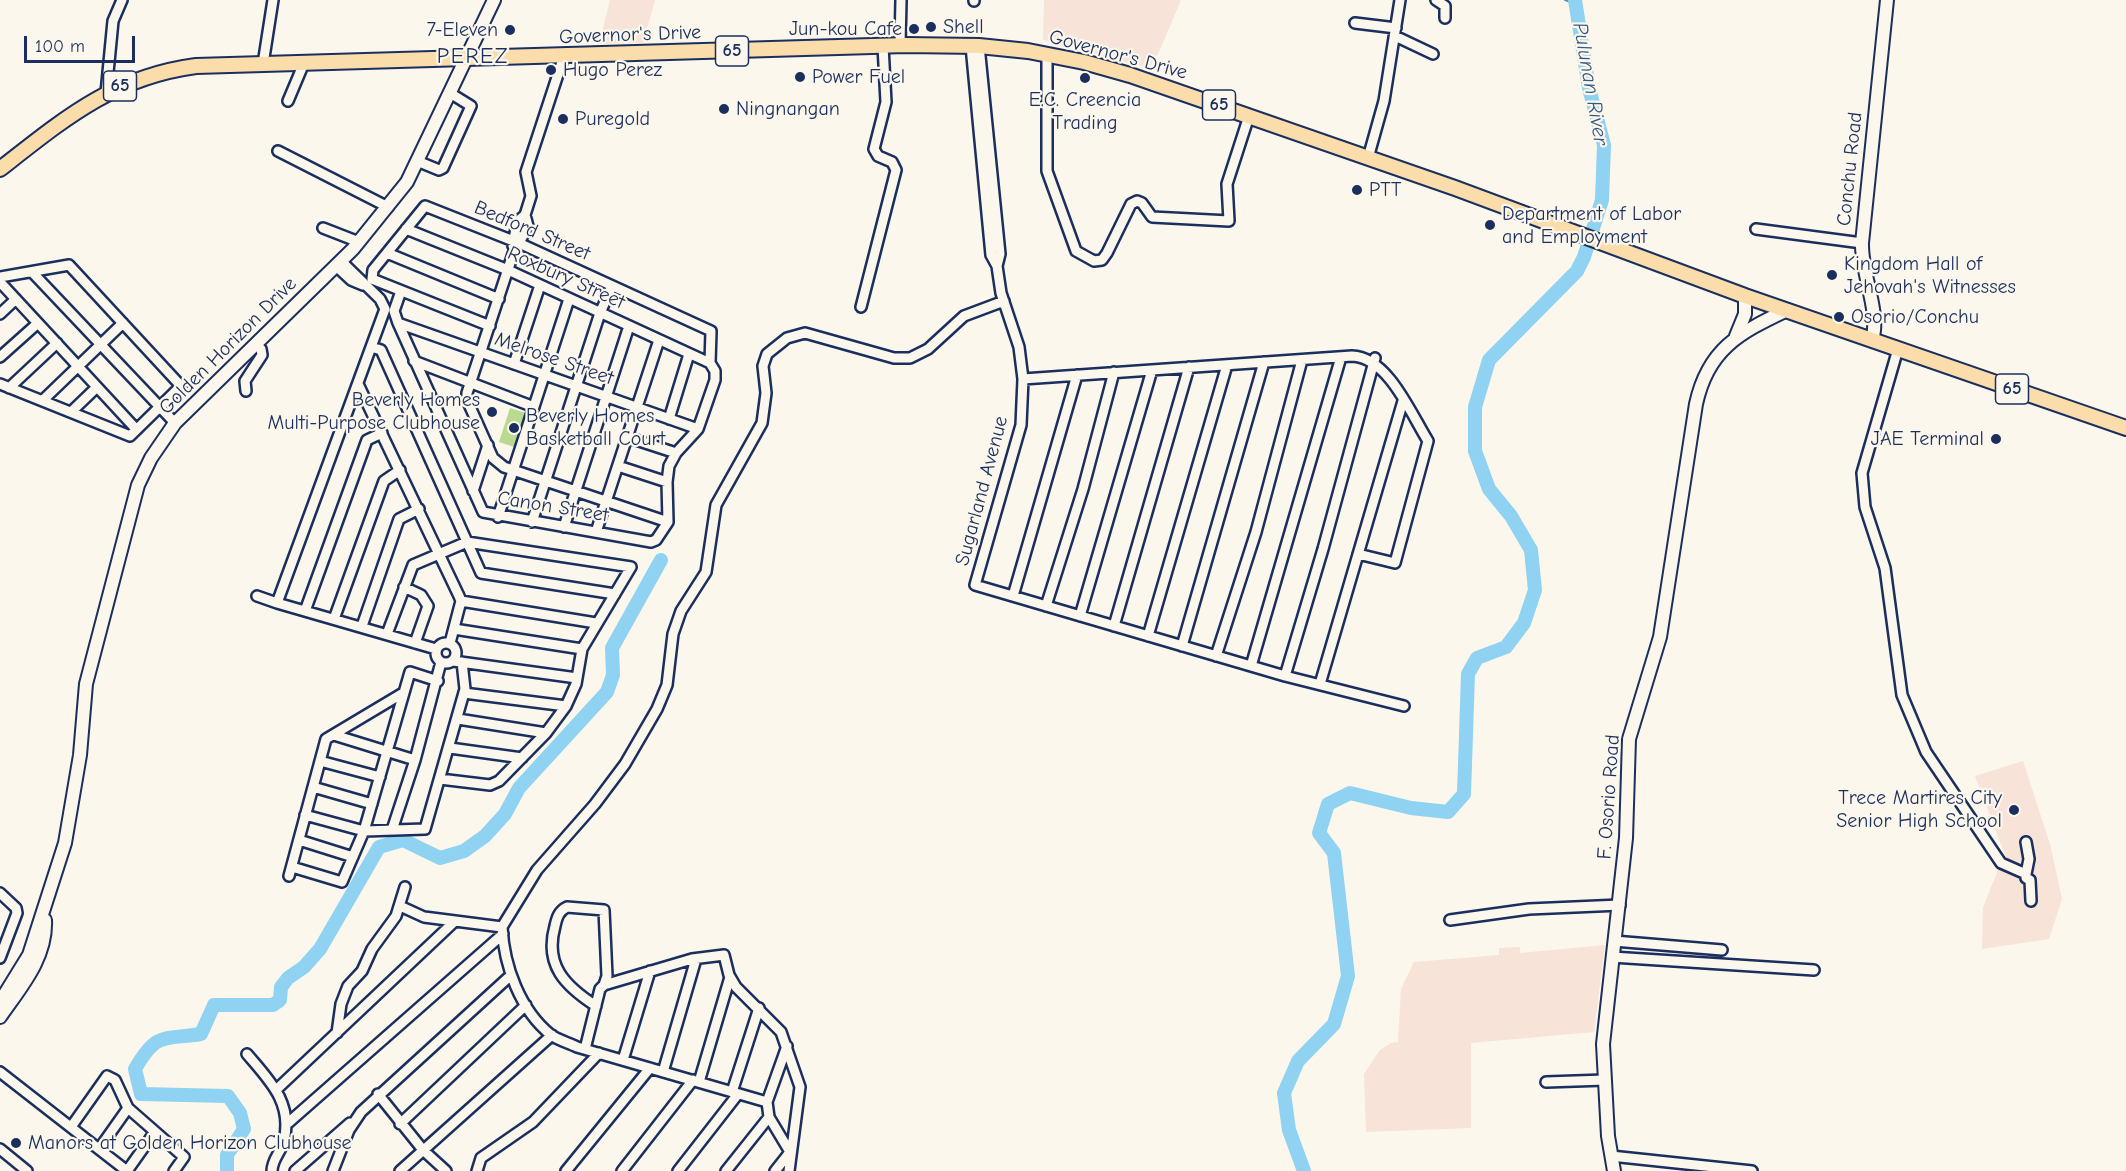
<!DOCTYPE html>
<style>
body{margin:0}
#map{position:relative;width:2126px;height:1171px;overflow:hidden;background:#fbf7ec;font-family:"Comic Neue",sans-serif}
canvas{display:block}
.scale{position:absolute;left:24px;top:36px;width:111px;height:27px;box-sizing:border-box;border:3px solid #1b2f5e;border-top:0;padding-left:8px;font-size:18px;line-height:21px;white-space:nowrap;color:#1b2f5e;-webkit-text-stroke:4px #fbf7ec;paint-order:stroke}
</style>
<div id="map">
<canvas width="2126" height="1171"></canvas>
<div class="scale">100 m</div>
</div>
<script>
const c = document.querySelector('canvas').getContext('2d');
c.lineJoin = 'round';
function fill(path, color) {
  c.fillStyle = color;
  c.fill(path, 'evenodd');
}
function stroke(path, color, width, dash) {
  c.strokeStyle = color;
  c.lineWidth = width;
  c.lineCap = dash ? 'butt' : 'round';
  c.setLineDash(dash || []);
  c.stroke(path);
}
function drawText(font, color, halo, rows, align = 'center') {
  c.font = font + ' "Comic Neue",sans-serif';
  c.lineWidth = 4.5;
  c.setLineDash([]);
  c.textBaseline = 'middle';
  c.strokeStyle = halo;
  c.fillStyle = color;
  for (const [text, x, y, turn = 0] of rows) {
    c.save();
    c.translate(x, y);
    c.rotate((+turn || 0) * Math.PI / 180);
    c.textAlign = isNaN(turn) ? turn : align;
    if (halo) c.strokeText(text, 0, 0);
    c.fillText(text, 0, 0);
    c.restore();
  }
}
fill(new Path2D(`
 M 610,0 L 655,0 L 643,43 L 599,44 Z
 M 1044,0 L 1181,0 L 1159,52 L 1149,68 L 1043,40 Z
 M 2023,761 L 2050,844 L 2062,899 L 2049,939 L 1982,949 L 1983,907 L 2001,863 L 2007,860 L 1975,776 Z
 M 1605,945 L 1594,1032 L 1471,1043 L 1471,1128 L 1366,1132 L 1364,1074 L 1380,1050 L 1391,1043 L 1398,1042 L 1401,989 L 1414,962 L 1499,955 L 1499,948 L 1520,947 L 1520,953 Z`), '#f7e3d8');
fill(new Path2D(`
 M 510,408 L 529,414 L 517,448 L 499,442 Z`), '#bada92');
stroke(new Path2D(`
 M 1565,0 L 1576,4`), '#6191b6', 2);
stroke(new Path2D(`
 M 227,1171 L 227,1155 L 244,1129 L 240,1113 L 228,1096 L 141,1094 L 135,1069 C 157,1031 163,1040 201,1034 L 214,1005 L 273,1005 L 280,1000 L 281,987 L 288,978 L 304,967 L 320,949 L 379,847 L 403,840 L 440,858 L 464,851 L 485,836 L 505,814 L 519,788 L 607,692 L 613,675 L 612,648 L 661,560
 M 1304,1171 L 1289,1130 L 1284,1093 L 1298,1061 L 1334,1024 L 1348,976 L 1334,853 L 1319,833 L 1328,804 L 1350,793 L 1411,808 L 1448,812 L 1464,794 L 1468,674 L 1477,658 L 1506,647 L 1524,623 L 1535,590 L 1531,550 L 1511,516 L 1489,489 L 1475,451 L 1475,407 L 1489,360 L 1577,271 L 1584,257 L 1602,200 L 1604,145 L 1589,88 L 1575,0`), '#8fd2f1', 14);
const street = new Path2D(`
 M 974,0 L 974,1
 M 1436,0 L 1445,6 L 1445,18
 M 1355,23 L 1396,28
 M 1395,36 L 1433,54
 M 900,45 L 901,0
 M 971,46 L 991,255 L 997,266 L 1001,293 L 1019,347 L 1023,379 L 1021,425 L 975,585 L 1285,676 L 1404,706
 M 979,46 L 1000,254 L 997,266
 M 1047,54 L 1047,171 L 1076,251 L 1094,261 L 1102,260 L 1107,253 L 1131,204 L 1137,201 L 1142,203 L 1152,217 L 1229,221 L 1227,184 L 1249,116
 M 263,64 L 273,0
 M 106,93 L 113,21 L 122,0
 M 288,101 L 304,63
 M 278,151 L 388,207
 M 1368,158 L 1384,101 L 1400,0
 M 417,161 L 439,170 L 443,168 L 471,106 L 450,93
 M 525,215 L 528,226 L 513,254 L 467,393 L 467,400 L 493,458 L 504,467 L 668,522
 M 323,228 L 359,242
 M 406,229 L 508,270 L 710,363
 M 1756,229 L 1862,243
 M 513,246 L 517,222 L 525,215 L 531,196 L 526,172 L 564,56
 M 387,253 L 499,299
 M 341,261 L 380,299 L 385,309 L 277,603 L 436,649
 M 336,266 L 351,280 L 363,285
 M 32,272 L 175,423
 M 0,277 L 69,265 L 181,386 L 130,436 L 0,384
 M 0,282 L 136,429
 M 401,291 L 394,311 L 398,323 L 483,512 L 651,542 L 656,540 L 668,522
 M 861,307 L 896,170 L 892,162 L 878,156 L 874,149 L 886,102 L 883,46
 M 0,314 L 16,299
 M 398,323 L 698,429
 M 490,326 L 372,279 L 373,270 L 425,206 L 521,244 L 711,331 L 710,363 L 715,371 L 715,380 L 698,429 L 676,453 L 669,466 L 667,482 L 668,522
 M 371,347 L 381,350 L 481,573 L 615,594
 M 1898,349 L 1862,473 L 1865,507 L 1885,568 L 1902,695 L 1926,752 L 2001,863 L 2026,874 L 2026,878 L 2030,880 L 2031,901
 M 0,357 L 38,323
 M 414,361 L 534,407
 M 514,364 L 540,285
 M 1023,379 L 1352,356 C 1388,357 1411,414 1428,441 L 1395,563 L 1358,554
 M 358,384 L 459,596 L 461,601 L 450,643
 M 9,388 L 57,343
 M 246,391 L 245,381 L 262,355 L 261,349 L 256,345
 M 42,401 L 123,323
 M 71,412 L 97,387
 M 669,419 L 689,354
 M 627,437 L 676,453
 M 618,466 L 667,482
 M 473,491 L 488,445
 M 498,517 L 569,299
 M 532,522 L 600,313 L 612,286
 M 564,527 L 629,326
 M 596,532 L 659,340
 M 404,587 L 421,595 L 428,606 L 415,643
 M 257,596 L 277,603
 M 1013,596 L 1077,375
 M 461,601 L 596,623
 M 1046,606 L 1083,489 L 1114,372
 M 305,611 L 367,440 L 382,433
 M 1080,616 L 1152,370
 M 334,619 L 384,481 L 400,470
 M 362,626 L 399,519 L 419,509
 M 1114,626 L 1189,367
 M 454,629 L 582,649
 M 387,634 L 413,565 L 467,542 L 631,567 L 582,649 L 576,684 L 566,706 L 546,733 L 499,781 L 490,785 L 440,779
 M 1148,636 L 1227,365
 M436 653a10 10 0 1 1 20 0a10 10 0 1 1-20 0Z
 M 1182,646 L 1264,362
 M 1216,656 L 1256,532 L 1302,360
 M 453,661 L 577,678
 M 1251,666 L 1341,357
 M 1285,676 L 1323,549 L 1375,358
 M 1320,684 L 1403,401
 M 464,693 L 566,706
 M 458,719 L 546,733
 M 334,735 L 415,760
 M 450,748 L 522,758
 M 320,761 L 380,777
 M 313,787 L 372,804
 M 305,815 L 364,831 L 410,672 L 438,681
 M 392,830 L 415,760 L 441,662
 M 299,840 L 353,857
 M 2026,842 L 2029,859 L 2026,874
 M 292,867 L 342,882 L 364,831 L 425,829 L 465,689 L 462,662
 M 289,876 L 326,739 L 403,693
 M 0,893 L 16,908 L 17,913 L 0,958
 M 400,906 L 424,917 L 502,927
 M 1450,920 L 1529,909 L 1620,905
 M 1614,941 L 1722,950
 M 1612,957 L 1814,970
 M 596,1006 C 565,986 544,965 555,926 C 557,917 559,911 567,907 L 604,910 L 607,976 L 604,985 L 692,959 L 724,955 L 729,975 L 736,987 L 781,1032 L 800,1087 L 789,1171
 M 337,1033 L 341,1004 L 348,986 L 362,971 L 372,949 L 396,916 L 405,887
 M 585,1049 L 600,989 L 604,985
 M 247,1054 C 270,1081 293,1103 284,1141 C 281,1152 272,1159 272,1171
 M 623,1060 L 650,971
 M 0,1072 L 127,1171
 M 663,1072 L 696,959
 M 699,1082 L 730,977
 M 1546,1082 L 1605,1080
 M 277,1089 L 455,921
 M 732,1092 L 759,1008
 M 378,1094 L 423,1150 L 446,1171
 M 767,1102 L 787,1046
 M 288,1123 L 503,934
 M 400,1124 L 526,1005
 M 71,1127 L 107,1076 L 115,1080 L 128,1108 L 184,1157 L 174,1171
 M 0,1149 L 27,1171
 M 99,1149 L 128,1108
 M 1611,1156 L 1752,1171
 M 127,1171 L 154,1133
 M 295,1171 L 350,1123
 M 333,1171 L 349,1130 L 361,1112 L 510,976
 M 400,1171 L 552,1035
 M 477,1171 L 481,1158 L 533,1122 L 599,1053
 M 566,1171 L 650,1068
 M 622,1171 L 693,1080
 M 678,1171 L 738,1094
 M 726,1171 L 769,1117
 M 775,1171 L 790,1152 L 769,1117 L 767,1102 L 577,1047 C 569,1043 558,1040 551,1035 C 520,1010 504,966 502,927 L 537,870 L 595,804 L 625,764 L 657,709 L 667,685 L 673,634 L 681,611 L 706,572 L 716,505 L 762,423 L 766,393 L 763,366 L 767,354 L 787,338 L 805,333 L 894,358 L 910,358 L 928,349 L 964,316 L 1004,301`);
const secondary = new Path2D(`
 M 1736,336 L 1745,314 L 1745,296
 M 1872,340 C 1881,313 1861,274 1862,243 L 1887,0
 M 0,1002 L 29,955 L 65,843 L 80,755 L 86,684 L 138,485 L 151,458 L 175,423 L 353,249 L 407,182 L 494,0
 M 0,1017 C 20,988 47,958 45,920
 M 1614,1171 L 1608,1136 L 1603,1044 L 1626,838 L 1629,739 L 1660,637 L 1696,404 C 1708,349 1739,333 1787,310`);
const primary = new Path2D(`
 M 0,169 C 64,119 113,77 196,66 L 906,45 L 979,46 L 1028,51 L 1084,62 L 1130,75 L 1455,188 L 1745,296 L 2126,428`);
stroke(street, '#1b2f5e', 14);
stroke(secondary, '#1b2f5e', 16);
stroke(primary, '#1b2f5e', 18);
stroke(street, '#fbf7ec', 9);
stroke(secondary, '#fbf7ec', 12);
stroke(primary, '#faddab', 14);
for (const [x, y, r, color] of [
 [931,27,6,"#1b2f5e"],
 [914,29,6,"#1b2f5e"],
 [510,30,6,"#1b2f5e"],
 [551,70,6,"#1b2f5e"],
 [800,77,6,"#1b2f5e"],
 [1085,78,6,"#1b2f5e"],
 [724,109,6,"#1b2f5e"],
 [563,119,6,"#1b2f5e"],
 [1357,190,6,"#1b2f5e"],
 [1490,225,6,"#1b2f5e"],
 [1832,275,6,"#1b2f5e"],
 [1839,317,6,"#1b2f5e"],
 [492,412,6,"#1b2f5e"],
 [514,428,6,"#1b2f5e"],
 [1996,439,6,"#1b2f5e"],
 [2014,810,6,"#1b2f5e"],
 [16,1143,6,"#1b2f5e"]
]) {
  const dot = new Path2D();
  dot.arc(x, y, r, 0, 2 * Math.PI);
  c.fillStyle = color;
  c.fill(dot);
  stroke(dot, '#fbf7ec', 2);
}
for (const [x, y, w] of [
 [732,51,33],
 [120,86,33],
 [1219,105,33],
 [2012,389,33]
]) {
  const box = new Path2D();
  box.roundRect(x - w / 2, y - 15, w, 30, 4.5);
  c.fillStyle = '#fbf7ec';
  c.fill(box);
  stroke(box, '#1b2f5e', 1.5);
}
drawText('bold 18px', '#1b2f5e', null, [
 ["65",732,51],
 ["65",120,86],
 ["65",1219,105],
 ["65",2012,389]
]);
drawText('20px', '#1b2f5e', '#fbf7ec', [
 ["Shell",943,27],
 ["Jun-kou Cafe",902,29,"right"],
 ["7-Eleven",498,30,"right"],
 ["Hugo Perez",563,70],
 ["Power Fuel",812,77],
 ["E.C. Creencia",1085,100,"center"],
 ["Trading",1085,123,"center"],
 ["Ningnangan",736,109],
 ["Puregold",575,119],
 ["PTT",1369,190],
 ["Department of Labor",1502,214],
 ["and Employment",1502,237],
 ["Kingdom Hall of",1844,264],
 ["Jehovah's Witnesses",1844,287],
 ["Osorio/Conchu",1851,317],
 ["Beverly Homes",480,400,"right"],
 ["Multi-Purpose Clubhouse",480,423,"right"],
 ["Beverly Homes",526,416],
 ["Basketball Court",526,439],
 ["JAE Terminal",1984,439,"right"],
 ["Trece Martires City",2002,798,"right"],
 ["Senior High School",2002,821,"right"],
 ["Manors at Golden Horizon Clubhouse",28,1143]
], 'left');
drawText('20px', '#1b2f5e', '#fbf7ec', [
 ["Governor's Drive",630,35,-2],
 ["Governor's Drive",1118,55,15],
 ["Conchu Road",1850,169,-84],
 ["Bedford Street",532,231,23],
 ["Roxbury Street",566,278,24],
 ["Golden Horizon Drive",228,346,-45],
 ["Melrose Street",554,359,19],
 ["Sugarland Avenue",982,491,-75],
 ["Canon Street",553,507,9],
 ["F. Osorio Road",1609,797,-86]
]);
drawText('italic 21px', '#385883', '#fbf7ec', [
 ["Pulunan River",1590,84,80]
]);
c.letterSpacing = '1.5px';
drawText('22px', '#1b2f5e', '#fbf7ec', [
 ["PEREZ",473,57]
]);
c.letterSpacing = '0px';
</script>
